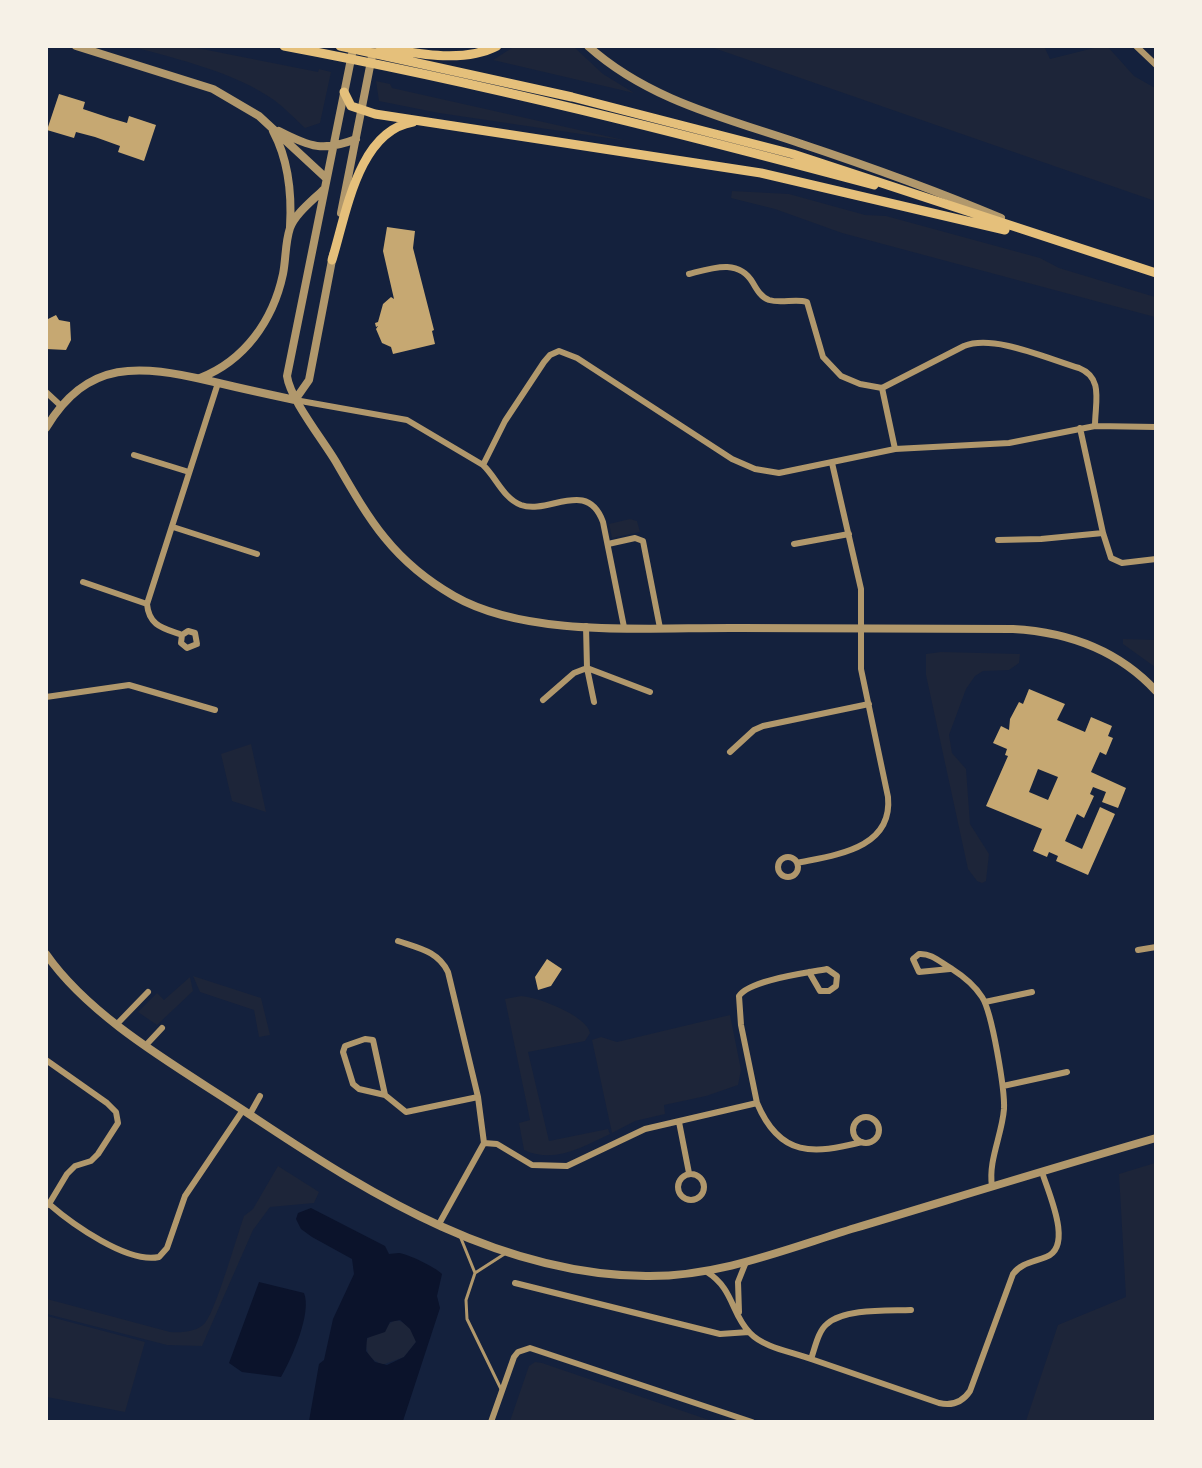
<!DOCTYPE html>
<style>
body{margin:0}
#map{position:relative;width:1202px;height:1468px;overflow:hidden;background:#14213d;font-family:"Alegreya Sans",sans-serif}
canvas{display:block}
.frame{position:absolute;inset:0;border:48px solid #f6f1e7;pointer-events:none}
</style>
<div id="map">
<canvas width="1202" height="1468"></canvas>
<div class="frame"></div>
</div>
<script>
const c = document.querySelector('canvas').getContext('2d');
c.lineJoin = 'round';
function fill(path, color) {
  c.fillStyle = color;
  c.fill(path, 'evenodd');
}
function stroke(path, color, width, dash) {
  c.strokeStyle = color;
  c.lineWidth = width;
  c.lineCap = dash ? 'butt' : 'round';
  c.setLineDash(dash || []);
  c.stroke(path);
}
fill(new Path2D(`
 M 515,46 L 574,47 L 603,74 L 634,93 L 493,60 Z
 M 1044,46 L 1050,59 L 1098,47 L 1108,47 L 1134,76 L 1155,88 L 1155,201 L 711,47 Z
 M 134,47 L 192,47 L 318,72 L 319,69 L 331,72 L 320,123 L 305,128 C 295,119 285,108 274,100 C 234,72 180,60 134,47 Z
 M 376,81 L 390,84 L 392,88 L 628,141 L 439,113 L 379,101 Z
 M 732,191 L 789,194 L 865,215 L 886,216 L 1040,258 L 1059,268 L 1155,297 L 1155,317 L 842,233 L 775,209 L 731,198 Z
 M 630,519 L 637,521 L 640,532 L 612,538 L 609,524 Z
 M 1123,639 L 1155,640 L 1155,667 L 1123,644 Z
 M 941,652 L 1020,654 L 1019,663 L 1009,670 L 983,671 L 975,676 L 966,689 L 949,735 L 952,753 L 966,769 L 970,824 L 989,854 L 986,881 L 982,883 L 977,881 L 968,869 L 926,675 L 926,654 Z
 M 251,744 L 266,812 L 232,801 L 221,754 Z
 M 193,976 L 261,998 L 270,1035 L 259,1037 L 254,1010 L 200,992 Z
 M 190,977 L 193,991 L 157,1025 L 138,1012 L 157,993 L 164,1000 Z
 M 521,996 C 538,997 587,1016 590,1033 L 585,1041 L 528,1052 L 549,1141 L 608,1129 L 610,1134 C 582,1147 555,1164 524,1150 L 519,1123 L 530,1120 L 505,999 Z
 M 730,1015 L 741,1070 L 738,1085 L 706,1096 L 664,1105 L 665,1114 L 635,1121 L 612,1133 L 592,1040 L 601,1037 L 617,1042 Z
 M 1155,1163 L 1155,1421 L 1026,1421 L 1058,1325 L 1126,1297 L 1119,1174 Z
 M 278,1166 L 319,1192 L 314,1203 L 270,1207 L 253,1230 L 202,1346 L 167,1345 L 47,1314 L 47,1299 L 170,1332 C 181,1333 197,1332 205,1323 C 216,1310 237,1236 244,1216 L 253,1209 Z
 M 47,1316 L 145,1342 L 125,1412 L 47,1397 Z
 M 395,1320 C 406,1321 415,1331 416,1342 L 404,1357 L 382,1365 L 369,1357 L 365,1343 L 368,1338 Z
 M 535,1362 L 542,1363 L 712,1421 L 510,1421 L 529,1366 Z`), '#1d2539');
fill(new Path2D(`
 M 311,1208 L 385,1246 L 389,1254 C 392,1254 395,1253 399,1253 C 406,1253 437,1268 442,1274 L 437,1296 L 440,1308 L 403,1421 L 309,1421 L 319,1364 L 324,1360 L 333,1319 L 354,1274 L 352,1259 L 312,1237 L 301,1229 L 296,1219 L 298,1213 ZM 400,1320 L 410,1329 L 416,1342 L 404,1357 L 387,1365 L 375,1362 L 366,1351 L 367,1338 L 385,1332 L 390,1322 Z
 M 259,1282 L 304,1293 C 312,1313 292,1358 281,1377 L 242,1372 L 229,1363 Z`), '#0b132b');
fill(new Path2D(`
 M 59,94 L 85,102 L 83,109 L 110,118 L 127,123 L 129,116 L 156,125 L 144,161 L 118,152 L 120,146 L 95,137 L 76,132 L 74,138 L 47,130 Z
 M 387,227 L 415,231 L 413,248 L 434,330 L 432,331 L 435,344 L 393,354 L 391,347 L 382,343 L 376,329 L 378,326 L 376,327 L 375,323 L 378,322 L 383,304 L 391,297 L 394,299 L 383,251 Z
 M 56,315 L 59,320 L 70,322 L 71,340 L 66,350 L 46,349 L 46,320 Z
 M 1029,689 L 1065,704 L 1057,720 L 1085,732 L 1091,717 L 1112,726 L 1108,736 L 1113,738 L 1106,755 L 1100,752 L 1091,772 L 1126,788 L 1118,808 L 1102,802 L 1106,792 L 1093,787 L 1090,794 L 1094,796 L 1084,818 L 1077,814 L 1065,841 L 1082,849 L 1100,807 L 1115,814 L 1088,875 L 1056,861 L 1058,856 L 1049,852 L 1047,857 L 1033,851 L 1042,829 L 986,806 L 1008,756 L 1005,755 L 1007,749 L 993,743 L 1001,726 L 1009,730 L 1010,719 L 1019,702 L 1023,704 ZM 1038,769 L 1058,777 L 1048,800 L 1029,792 Z
 M 547,959 L 562,969 L 551,986 L 538,990 L 535,977 Z`), '#c6a872');
stroke(new Path2D(`
 M 460,1236 L 475,1273
 M 501,1389 L 467,1319 L 466,1300 L 475,1273 L 506,1253`), '#b1986c', 3);
stroke(new Path2D(`
 M 1136,46 L 1156,65
 M 689,274 C 712,268 739,258 753,283 C 757,290 761,297 769,300 C 782,304 795,298 807,302 L 823,357 L 841,376 L 860,384 L 882,388 L 964,346 C 994,334 1048,359 1079,368 C 1104,378 1095,402 1095,426
 M 882,388 L 895,449
 M 46,392 L 60,405
 M 295,400 L 407,420 L 483,465 L 505,421 L 544,362 L 550,355 L 559,351 L 577,358 L 732,459 L 755,469 L 779,473 L 895,449 L 1009,443 L 1095,426 L 1156,427
 M 1080,428 L 1103,533 L 1111,558 L 1122,563 L 1156,559
 M 134,455 L 189,472
 M 483,465 C 496,477 503,498 521,505 C 549,515 587,478 603,522 L 624,627
 M 173,527 L 257,554
 M 998,540 L 1041,539 L 1103,533
 M 608,544 L 635,538 L 643,541 L 660,628
 M 794,544 L 849,534
 M 83,582 L 147,604 L 218,383
 M 147,604 C 149,626 163,628 182,635 L 181,643 L 187,648 L 197,644 L 195,633 L 188,631 L 182,635
 M 586,626 L 587,668 L 594,702
 M 46,697 L 129,685 L 215,710
 M 543,700 L 574,673 L 587,668 L 650,692
 M 730,752 L 754,730 L 763,726 L 869,704
 M778 867a10 10 0 1 1 20 0a10 10 0 1 1-20 0Z
 M 797,863 C 835,855 893,849 888,797 L 861,669 L 861,589 L 832,463
 M 398,941 C 418,948 438,951 448,972 L 478,1097 L 484,1143
 M 1138,950 L 1156,947
 M 950,969 L 919,972 L 913,959 L 919,954 C 932,953 941,963 952,969 C 963,976 975,986 982,997 C 992,1012 1005,1090 1004,1109 C 1002,1135 988,1161 992,1186
 M 985,1002 L 1032,992
 M 117,1024 L 148,992
 M 147,1044 L 162,1028
 M 46,1060 L 107,1103 L 116,1112 L 118,1123 L 98,1154 L 91,1161 L 75,1166 L 67,1174 L 49,1204
 M 1003,1086 L 1067,1072
 M 385,1095 L 373,1040 L 365,1039 L 345,1046 L 343,1052 L 353,1084 L 359,1089 L 385,1095 L 406,1112 L 478,1097
 M 757,1103 C 780,1158 814,1154 862,1142
 M 250,1114 L 260,1096
 M853 1130a13 13 0 1 1 26 0a13 13 0 1 1-26 0Z
 M 679,1122 L 689,1173
 M678 1187a13 13 0 1 1 26 0a13 13 0 1 1-26 0Z
 M 46,1206 L 49,1204 C 72,1224 128,1264 159,1257 L 167,1248 L 185,1196 L 243,1110
 M 439,1224 L 484,1143 L 497,1144 L 532,1165 L 567,1166 L 645,1129 L 757,1103 L 741,1025 L 739,996 C 749,980 807,973 827,969 L 837,976 L 836,986 L 829,991 L 820,991 L 809,972
 M 707,1272 C 734,1289 731,1314 750,1333 C 764,1348 793,1352 811,1359 C 815,1348 818,1331 827,1324 C 845,1308 889,1311 911,1310
 M 515,1283 L 720,1334 L 749,1332
 M 739,1312 L 738,1282 L 746,1262
 M 811,1359 L 939,1403 C 952,1406 962,1403 970,1391 L 1013,1274 C 1021,1263 1034,1262 1046,1257 C 1074,1247 1048,1192 1042,1172
 M 491,1422 L 514,1357 L 518,1352 L 530,1348 L 752,1422`), '#b1986c', 6);
stroke(new Path2D(`
 M 76,46 L 213,89 L 259,116 L 326,178
 M 588,46 C 648,100 725,118 799,143 C 868,166 935,190 1001,218
 M 352,54 L 287,376 C 290,399 323,440 336,462 C 370,521 393,561 454,596 C 529,639 654,627 740,628 C 831,628 922,629 1013,629 C 1067,632 1118,650 1156,691
 M 273,131 C 289,161 292,194 290,227
 M 279,131 C 310,147 323,152 356,139
 M 341,213 L 374,46
 M 200,378 C 244,361 273,321 283,274 C 286,259 285,243 290,228 C 295,214 312,201 323,190
 M 295,400 L 309,380 L 333,255
 M 46,428 C 88,358 140,365 210,381 C 239,388 267,394 295,400
 M 46,954 C 94,1023 189,1073 258,1120 C 374,1197 502,1275 646,1276 C 719,1277 786,1249 855,1228 C 955,1198 1055,1167 1156,1138`), '#b1986c', 8);
stroke(new Path2D(`
 M 284,46 C 482,83 680,133 874,185
 M 340,46 L 572,97 L 793,154 L 1156,273
 M 376,54 L 384,48 C 418,54 465,63 497,46
 M 344,92 L 351,106 L 375,114 L 761,173 L 1005,230
 M 332,260 C 346,215 358,131 413,122`), '#e5c07b', 9);
</script>
